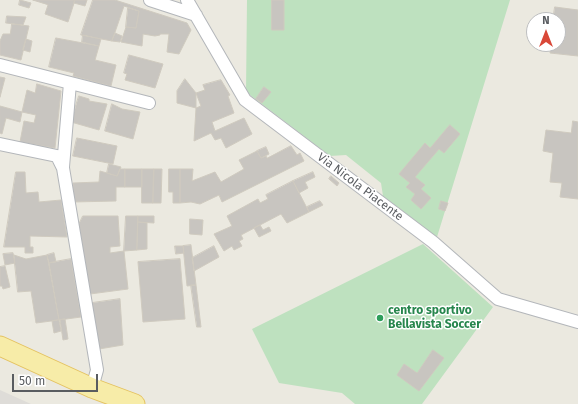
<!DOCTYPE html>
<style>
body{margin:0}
#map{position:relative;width:578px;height:404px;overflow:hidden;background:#ebe9e0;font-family:"Fira Sans",sans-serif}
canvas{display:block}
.north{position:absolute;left:526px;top:12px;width:40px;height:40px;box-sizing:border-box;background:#fff;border:1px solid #bdbebf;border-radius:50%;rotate:0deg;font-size:11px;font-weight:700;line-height:16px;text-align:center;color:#595c60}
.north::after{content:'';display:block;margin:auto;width:14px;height:18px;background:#d94838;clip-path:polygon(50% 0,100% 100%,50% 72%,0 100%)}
.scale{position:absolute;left:12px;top:374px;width:86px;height:18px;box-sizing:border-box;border:2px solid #595c60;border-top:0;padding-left:5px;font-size:12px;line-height:14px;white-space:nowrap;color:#595c60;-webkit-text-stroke:3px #fff;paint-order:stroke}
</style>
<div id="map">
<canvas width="578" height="404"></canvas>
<div class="north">N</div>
<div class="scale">50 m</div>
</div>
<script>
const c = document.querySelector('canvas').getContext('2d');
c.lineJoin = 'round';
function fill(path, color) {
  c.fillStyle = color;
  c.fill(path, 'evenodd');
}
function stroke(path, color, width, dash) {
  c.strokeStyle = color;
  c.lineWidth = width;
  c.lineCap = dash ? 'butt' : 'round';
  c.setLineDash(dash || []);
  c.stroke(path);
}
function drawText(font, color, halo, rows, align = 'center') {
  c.font = font + ' "Fira Sans",sans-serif';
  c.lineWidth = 3;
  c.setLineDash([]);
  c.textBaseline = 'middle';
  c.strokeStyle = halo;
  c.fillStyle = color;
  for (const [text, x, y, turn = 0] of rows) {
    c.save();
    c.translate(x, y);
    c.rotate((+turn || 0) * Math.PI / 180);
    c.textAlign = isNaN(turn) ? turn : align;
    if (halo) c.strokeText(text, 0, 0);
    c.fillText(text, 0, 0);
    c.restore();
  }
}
fill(new Path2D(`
 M 0,390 L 31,404 L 0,404 Z`), '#dedcd8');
fill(new Path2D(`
 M 247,0 L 510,0 L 437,237 L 383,196 L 381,183 L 346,155 L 330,156 L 246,92 Z
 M 423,244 L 493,307 L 422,404 L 355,404 L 342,393 L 279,383 L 252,329 Z`), '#bee1bf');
const building = new Path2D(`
 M 20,0 L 31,3 L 29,8 L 19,5 Z
 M 33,0 L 75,0 L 68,22 L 45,14 L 48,5 Z
 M 75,0 L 87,0 L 85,6 L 74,3 Z
 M 93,0 L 115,0 L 187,23 L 191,30 L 179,54 L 167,52 L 169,34 L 160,34 L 160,35 L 155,36 L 143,34 L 142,46 L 121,42 L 126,27 L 136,28 L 139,11 L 124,6 L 112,41 L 81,35 Z
 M 272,0 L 284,0 L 284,30 L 272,30 Z
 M 555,7 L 578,10 L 578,56 L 550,53 L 551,44 L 558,44 L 558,20 L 553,20 Z
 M 128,8 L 139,11 L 136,28 L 126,27 Z
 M 7,16 L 26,17 L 23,25 L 6,23 Z
 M 12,24 L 29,26 L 21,60 L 0,55 L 0,41 L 3,34 L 10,34 Z
 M 115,33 L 122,36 L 120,42 L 112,41 Z
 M 83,35 L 101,39 L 99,46 L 82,42 Z
 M 56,38 L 99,46 L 95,60 L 116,65 L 111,86 L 73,76 L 74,73 L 49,67 Z
 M 26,39 L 32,41 L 30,52 L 23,50 Z
 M 129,55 L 163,64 L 155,88 L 125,80 L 127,74 L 124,73 Z
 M 0,77 L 5,78 L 0,97 Z
 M 185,79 L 196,93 L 196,108 L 177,103 L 177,91 Z
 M 221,80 L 230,95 L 228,96 L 234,113 L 212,122 L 215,131 L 244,118 L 252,134 L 226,148 L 221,138 L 215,140 L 211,133 L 194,141 L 196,108 L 201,106 L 196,93 L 205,90 L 203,85 Z
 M 37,84 L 61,91 L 55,148 L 20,142 L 24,121 L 34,123 L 36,115 L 22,112 L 27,90 L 35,93 Z
 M 264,87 L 271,92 L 262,103 L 256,99 Z
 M 79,96 L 89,99 L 89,101 L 107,104 L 99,130 L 71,122 Z
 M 112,104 L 122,109 L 140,112 L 133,139 L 105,131 Z
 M 0,106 L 22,112 L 20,122 L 6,118 L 2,134 L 0,133 Z
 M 573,121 L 578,122 L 578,199 L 560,197 L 562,183 L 550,182 L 553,153 L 543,151 L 546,130 L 571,133 Z
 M 450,125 L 460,134 L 444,153 L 439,149 L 415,177 L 425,185 L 421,189 L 431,198 L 421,209 L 411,200 L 415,194 L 406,187 L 410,183 L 399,174 L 425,143 L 430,148 Z
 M 77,138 L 117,146 L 113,164 L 73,156 Z
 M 291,146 L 297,155 L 300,153 L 304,161 L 222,202 L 219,195 L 200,204 L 191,202 L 180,203 L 180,169 L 193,169 L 192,181 L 215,172 L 221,182 L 244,169 L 239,160 L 257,151 L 261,158 L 266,156 L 267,158 Z
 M 266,147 L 269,154 L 261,158 L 257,151 Z
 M 109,164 L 121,167 L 117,176 L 107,173 Z
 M 120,169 L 125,169 L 125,187 L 116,187 L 116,201 L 73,202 L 73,183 L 99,182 L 100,171 L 117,176 Z
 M 125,169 L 142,169 L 142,187 L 125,187 Z
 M 142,169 L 154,169 L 153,203 L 142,203 Z
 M 154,169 L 162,169 L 161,203 L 153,203 Z
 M 169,169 L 180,169 L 180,203 L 173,203 L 173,192 L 169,192 Z
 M 16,172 L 25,172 L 26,193 L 38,192 L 39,202 L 61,200 L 67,237 L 30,236 L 30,247 L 33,247 L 33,253 L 25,253 L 25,247 L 4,247 Z
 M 313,172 L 315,177 L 305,182 L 308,188 L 299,193 L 293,181 Z
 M 331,176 L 339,183 L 337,186 L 329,179 Z
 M 293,181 L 309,212 L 287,223 L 281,214 L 241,235 L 243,239 L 239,241 L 242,246 L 234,250 L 232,246 L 224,251 L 214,234 L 232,226 L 227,216 L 258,199 L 260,203 L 268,199 L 266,195 Z
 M 320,201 L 323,205 L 309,212 L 307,207 Z
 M 441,201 L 448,203 L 445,211 L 439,209 Z
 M 83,216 L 118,216 L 120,246 L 110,247 L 110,253 L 124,251 L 128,289 L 90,294 L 79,224 Z
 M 126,216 L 138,216 L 137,250 L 124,251 Z
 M 138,216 L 154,216 L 154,223 L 138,222 Z
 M 190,219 L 203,220 L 202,235 L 190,234 Z
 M 138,222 L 147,223 L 147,249 L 137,250 Z
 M 260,225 L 263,230 L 269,227 L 271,231 L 259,237 L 254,228 Z
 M 191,245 L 196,285 L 187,286 L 183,246 Z
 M 175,246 L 183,246 L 184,253 L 176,254 Z
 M 214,246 L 219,257 L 194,271 L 192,258 Z
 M 13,253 L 15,263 L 5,265 L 3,254 Z
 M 54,253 L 56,262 L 49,263 L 47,255 Z
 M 14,255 L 26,259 L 47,255 L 59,320 L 36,323 L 31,291 L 18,292 Z
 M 71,259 L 81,317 L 59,320 L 49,263 Z
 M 180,259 L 185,319 L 143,322 L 138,262 Z
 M 5,266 L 10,287 L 3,289 L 2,286 L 0,286 L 0,267 Z
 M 191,285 L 196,285 L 201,327 L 197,327 Z
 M 120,299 L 123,345 L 99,349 L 92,303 Z
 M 65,319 L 68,339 L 63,340 L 60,320 Z
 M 59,320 L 61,331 L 54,333 L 52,321 Z
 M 433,350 L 444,358 L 419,391 L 397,375 L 404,364 L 417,373 Z`);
fill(building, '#c8c5c0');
stroke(building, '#cfcabf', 1);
const minor = new Path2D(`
 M 150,0 L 196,15
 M 187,0 L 245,100 L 433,242 L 498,299 L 578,322
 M 0,65 L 149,103
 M 0,144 L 57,156 L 63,168 L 97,370 L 92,388
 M 63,167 L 70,83`);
const primary = new Path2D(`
 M 0,346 L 92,388 L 135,404`);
stroke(minor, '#b3b6ba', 14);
stroke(primary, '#e4c260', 21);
stroke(minor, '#fff', 12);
stroke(primary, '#f7eca8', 19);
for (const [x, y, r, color] of [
 [380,318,4,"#2e9e5b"]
]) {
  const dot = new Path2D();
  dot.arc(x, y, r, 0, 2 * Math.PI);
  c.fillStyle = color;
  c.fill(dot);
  stroke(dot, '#fff', 1.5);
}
drawText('12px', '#595c60', '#fff', [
 ["Via Nicola Piacente",360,187,37]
]);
drawText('bold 12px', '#27864d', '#fff', [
 ["centro sportivo",388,311],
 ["Bellavista Soccer",388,325]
], 'left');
</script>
